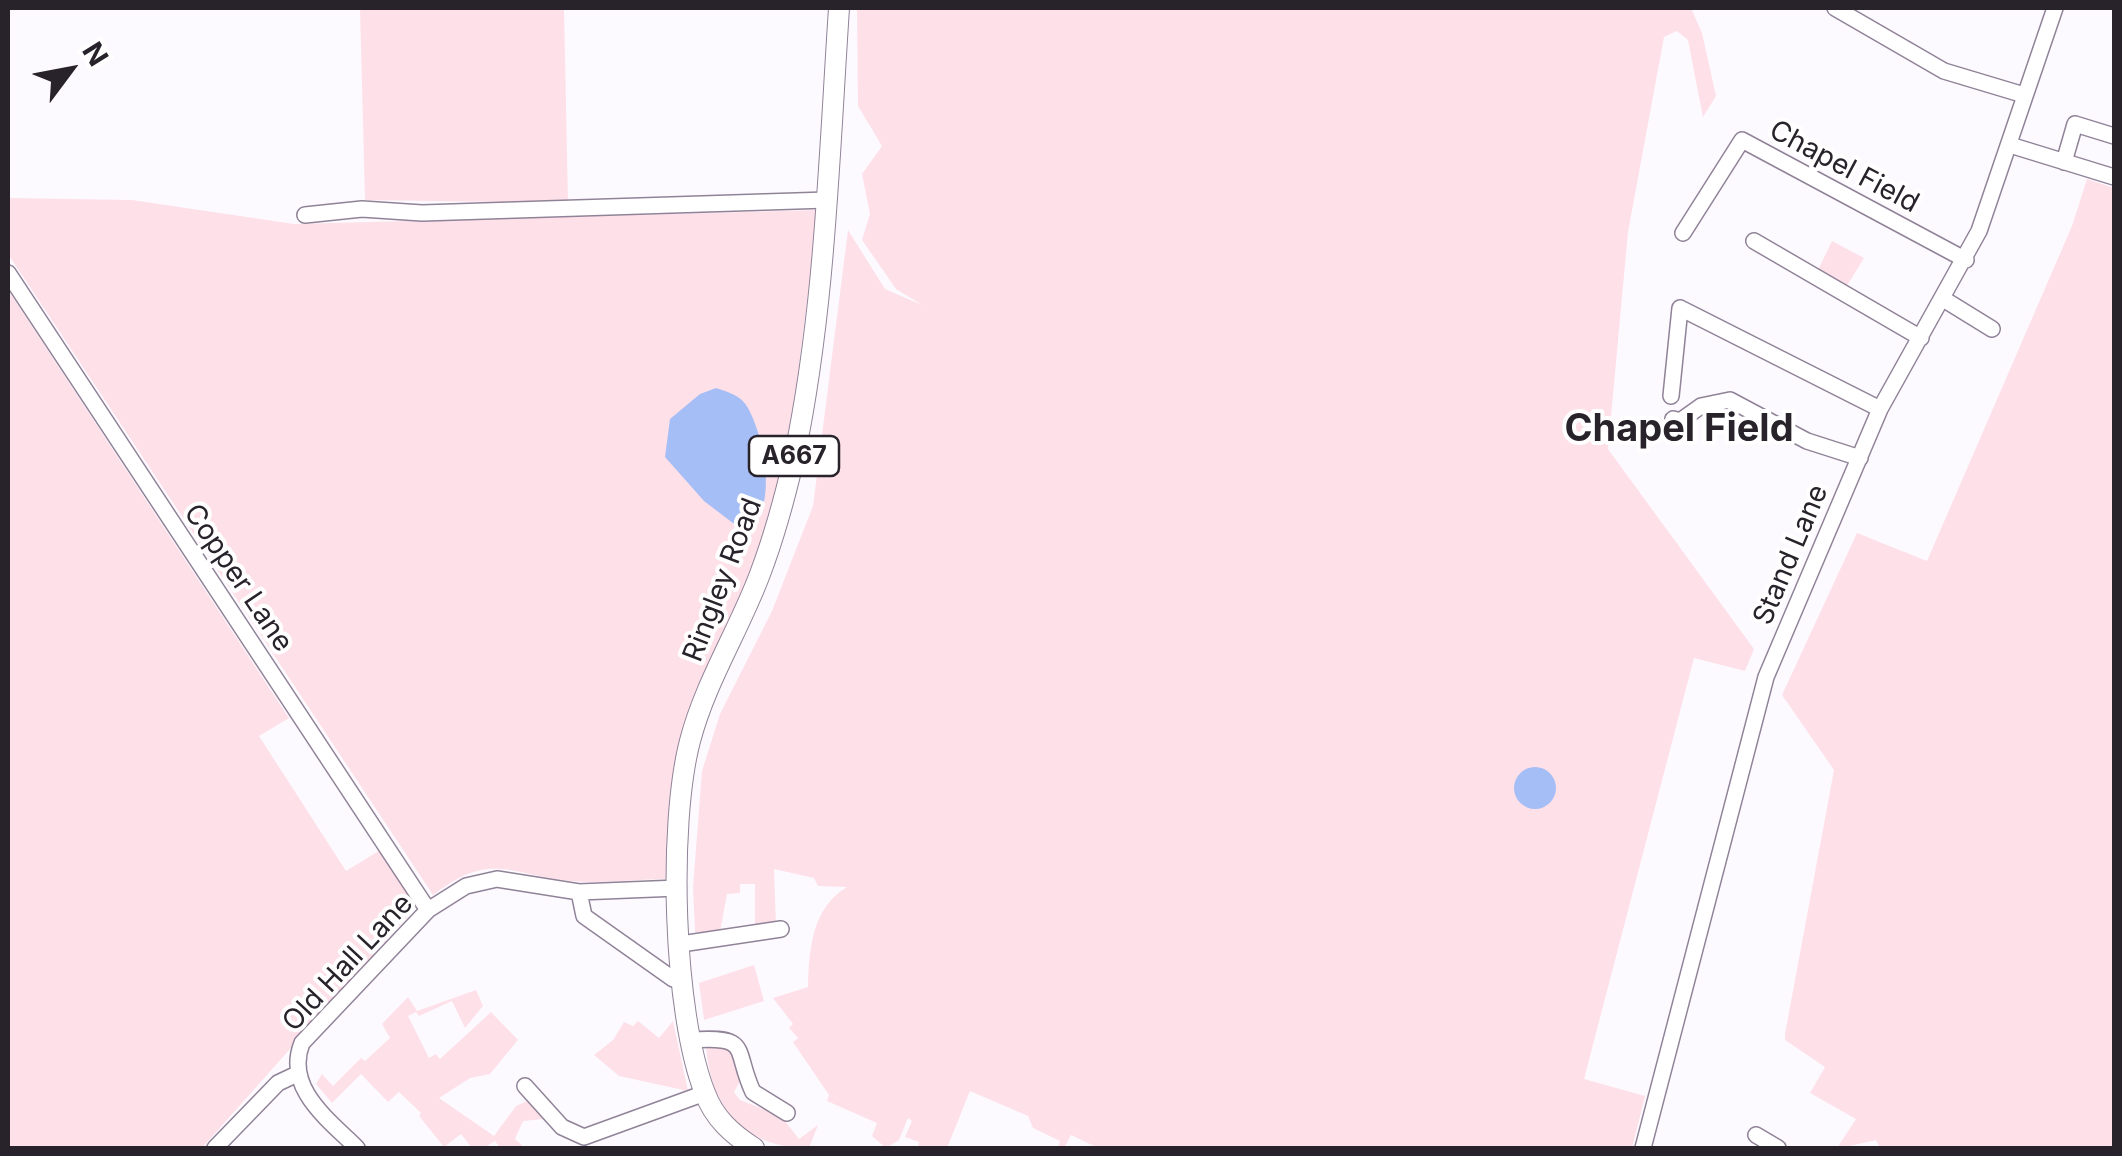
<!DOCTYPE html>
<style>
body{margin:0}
#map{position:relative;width:2122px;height:1156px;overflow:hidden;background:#fdfaff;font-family:Inter,sans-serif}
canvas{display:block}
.frame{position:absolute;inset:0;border:10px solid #28232b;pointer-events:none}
.north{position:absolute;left:20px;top:20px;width:100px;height:100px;-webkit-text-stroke:8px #fff;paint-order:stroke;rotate:58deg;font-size:28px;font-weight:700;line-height:40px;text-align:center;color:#28232b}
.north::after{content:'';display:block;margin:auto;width:35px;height:45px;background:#28232b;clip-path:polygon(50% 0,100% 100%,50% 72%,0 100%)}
</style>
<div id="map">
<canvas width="2122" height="1156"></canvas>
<div class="frame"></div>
<div class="north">N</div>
</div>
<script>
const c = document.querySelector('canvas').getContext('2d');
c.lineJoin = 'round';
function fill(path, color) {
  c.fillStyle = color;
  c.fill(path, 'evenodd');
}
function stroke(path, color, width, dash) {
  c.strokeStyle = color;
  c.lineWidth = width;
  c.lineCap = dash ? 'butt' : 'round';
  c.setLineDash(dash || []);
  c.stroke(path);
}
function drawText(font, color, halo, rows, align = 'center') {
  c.font = font + ' Inter,sans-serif';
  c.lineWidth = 8;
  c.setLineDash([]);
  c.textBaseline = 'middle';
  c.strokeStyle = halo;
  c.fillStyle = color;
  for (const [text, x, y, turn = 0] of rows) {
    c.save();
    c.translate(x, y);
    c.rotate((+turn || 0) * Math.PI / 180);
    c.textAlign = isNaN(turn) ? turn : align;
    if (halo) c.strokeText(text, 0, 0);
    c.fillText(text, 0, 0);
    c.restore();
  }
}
fill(new Path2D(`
 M 360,8 L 564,8 L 568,203 L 365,200 Z
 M 857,8 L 1691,8 L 1702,33 L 1716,96 L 1703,117 L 1688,40 L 1677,31 L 1664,37 L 1628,232 L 1608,449 L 1754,649 L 1745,671 L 1694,658 L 1584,1079 L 1645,1096 L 1632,1148 L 1098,1148 L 1071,1135 L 1064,1148 L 1058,1148 L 1060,1141 L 1033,1128 L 1028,1116 L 970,1091 L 947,1148 L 918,1148 L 919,1142 L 905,1137 L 912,1121 L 908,1118 L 899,1140 L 886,1148 L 872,1136 L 877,1123 L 827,1101 L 829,1095 L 793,1042 L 798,1038 L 789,1028 L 793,1024 L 773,998 L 808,987 C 809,949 812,908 847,887 L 818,886 L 814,878 L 774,869 L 776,926 L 755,929 L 755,884 L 740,884 L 740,893 L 727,894 L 720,932 L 695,932 L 693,887 L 702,771 L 720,714 L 772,611 L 813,506 L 848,230 L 885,289 L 922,305 L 896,289 L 862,240 L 870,214 L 862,174 L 882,146 L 858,106 Z
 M 2087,179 L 2114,188 L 2114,1148 L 1880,1148 L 1876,1140 L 1841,1148 L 1839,1145 L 1856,1119 L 1810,1093 L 1825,1067 L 1785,1040 L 1785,1034 L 1834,770 L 1782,695 L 1857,533 L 1927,561 L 2072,226 Z
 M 8,198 L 132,200 L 294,224 L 818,210 L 790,440 L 757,567 L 674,769 L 666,879 C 636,879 603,884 572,881 C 509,875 491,850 433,895 L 8,254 Z
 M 1832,241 L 1864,258 L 1845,289 L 1817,272 Z
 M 8,290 L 289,718 L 259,736 L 346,871 L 382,849 L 418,905 L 202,1148 L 8,1148 Z
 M 754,965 L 764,1001 L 704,1020 L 699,983 Z
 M 476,990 L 483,1006 L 465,1028 L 452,1001 L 419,1016 L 416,1012 L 408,1016 L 429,1058 L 436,1054 L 440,1059 L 491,1012 L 518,1040 L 490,1074 L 470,1078 L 439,1098 L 494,1136 L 516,1106 L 529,1100 L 555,1130 L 542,1119 L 523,1121 L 515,1139 L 525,1148 L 500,1148 L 495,1141 L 484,1148 L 472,1148 L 461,1134 L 444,1147 L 419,1116 L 421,1113 L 399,1092 L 388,1102 L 361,1074 L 332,1103 L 316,1084 L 322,1074 L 333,1086 L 361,1058 L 365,1061 L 390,1038 L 382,1024 L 408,997 L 417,1011 Z
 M 638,1021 L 659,1038 L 673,1021 L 688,1091 L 619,1076 L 594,1055 L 613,1040 L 624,1022 L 633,1026 Z
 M 706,1045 L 727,1046 L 740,1061 L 739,1083 L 734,1092 L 740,1100 L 781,1116 L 799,1139 L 818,1125 L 809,1148 C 745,1148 710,1108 706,1045 Z`), '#fee0e9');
fill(new Path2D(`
 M 716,388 C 728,392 741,395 748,408 C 765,439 779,510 746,533 L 704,501 L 665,457 L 670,419 L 700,394 Z
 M1514 788a21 21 0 1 1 42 0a21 21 0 1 1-42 0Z`), '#a5bef5');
const minor = new Path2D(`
 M 1835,8 L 1944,71 L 2024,95
 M 2010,145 L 2114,177
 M 2064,162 L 2075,124 L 2114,136
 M 305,215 L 362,209 L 422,213 L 827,200
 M 1683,233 L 1742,140 L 1966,260
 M 1754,241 L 1921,338
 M 8,273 L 428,910
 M 1945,300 L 1992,329
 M 1671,396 L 1680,308 L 1880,409
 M 1673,419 L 1680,421 L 1701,406 L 1730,400 L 1807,441 L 1860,458
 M 579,892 L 584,916 L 673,979 L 683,977
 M 681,944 L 781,929
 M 692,1040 C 752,1036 733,1049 753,1092 L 787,1113
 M 525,1086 L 562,1127 L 584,1137 L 705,1093
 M 1756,1135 L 1778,1148
 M 215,1148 L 278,1083 L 297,1074
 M 357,1148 C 329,1120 284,1088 302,1043 L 428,910 L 466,886 L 497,879 L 579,892 L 678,888
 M 1643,1148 L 1766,677 L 1880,409 L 1979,231 L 2055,8`);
const major = new Path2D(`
 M 754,1148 C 732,1134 714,1118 705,1093 C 673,1013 668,825 690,741 C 705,683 739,630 760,574 C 774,537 785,497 794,458 C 825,311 829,158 839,8`);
stroke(minor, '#908398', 18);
stroke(major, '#908398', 22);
stroke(minor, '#fff', 15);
stroke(major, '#fff', 20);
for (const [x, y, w] of [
 [794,456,90]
]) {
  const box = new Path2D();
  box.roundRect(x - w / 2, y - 20, w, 40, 8);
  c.fillStyle = '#fff';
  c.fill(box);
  stroke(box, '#28232b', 2.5);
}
drawText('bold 25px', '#28232b', null, [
 ["A667",794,456]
]);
drawText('28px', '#28232b', '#fff', [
 ["Chapel Field",1844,167,28],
 ["Stand Lane",1791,555,-67],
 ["Copper Lane",238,578,56],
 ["Ringley Road",723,580,-69],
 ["Old Hall Lane",348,963,-47]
]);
drawText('bold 38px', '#28232b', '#fff', [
 ["Chapel Field",1679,430]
]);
</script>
